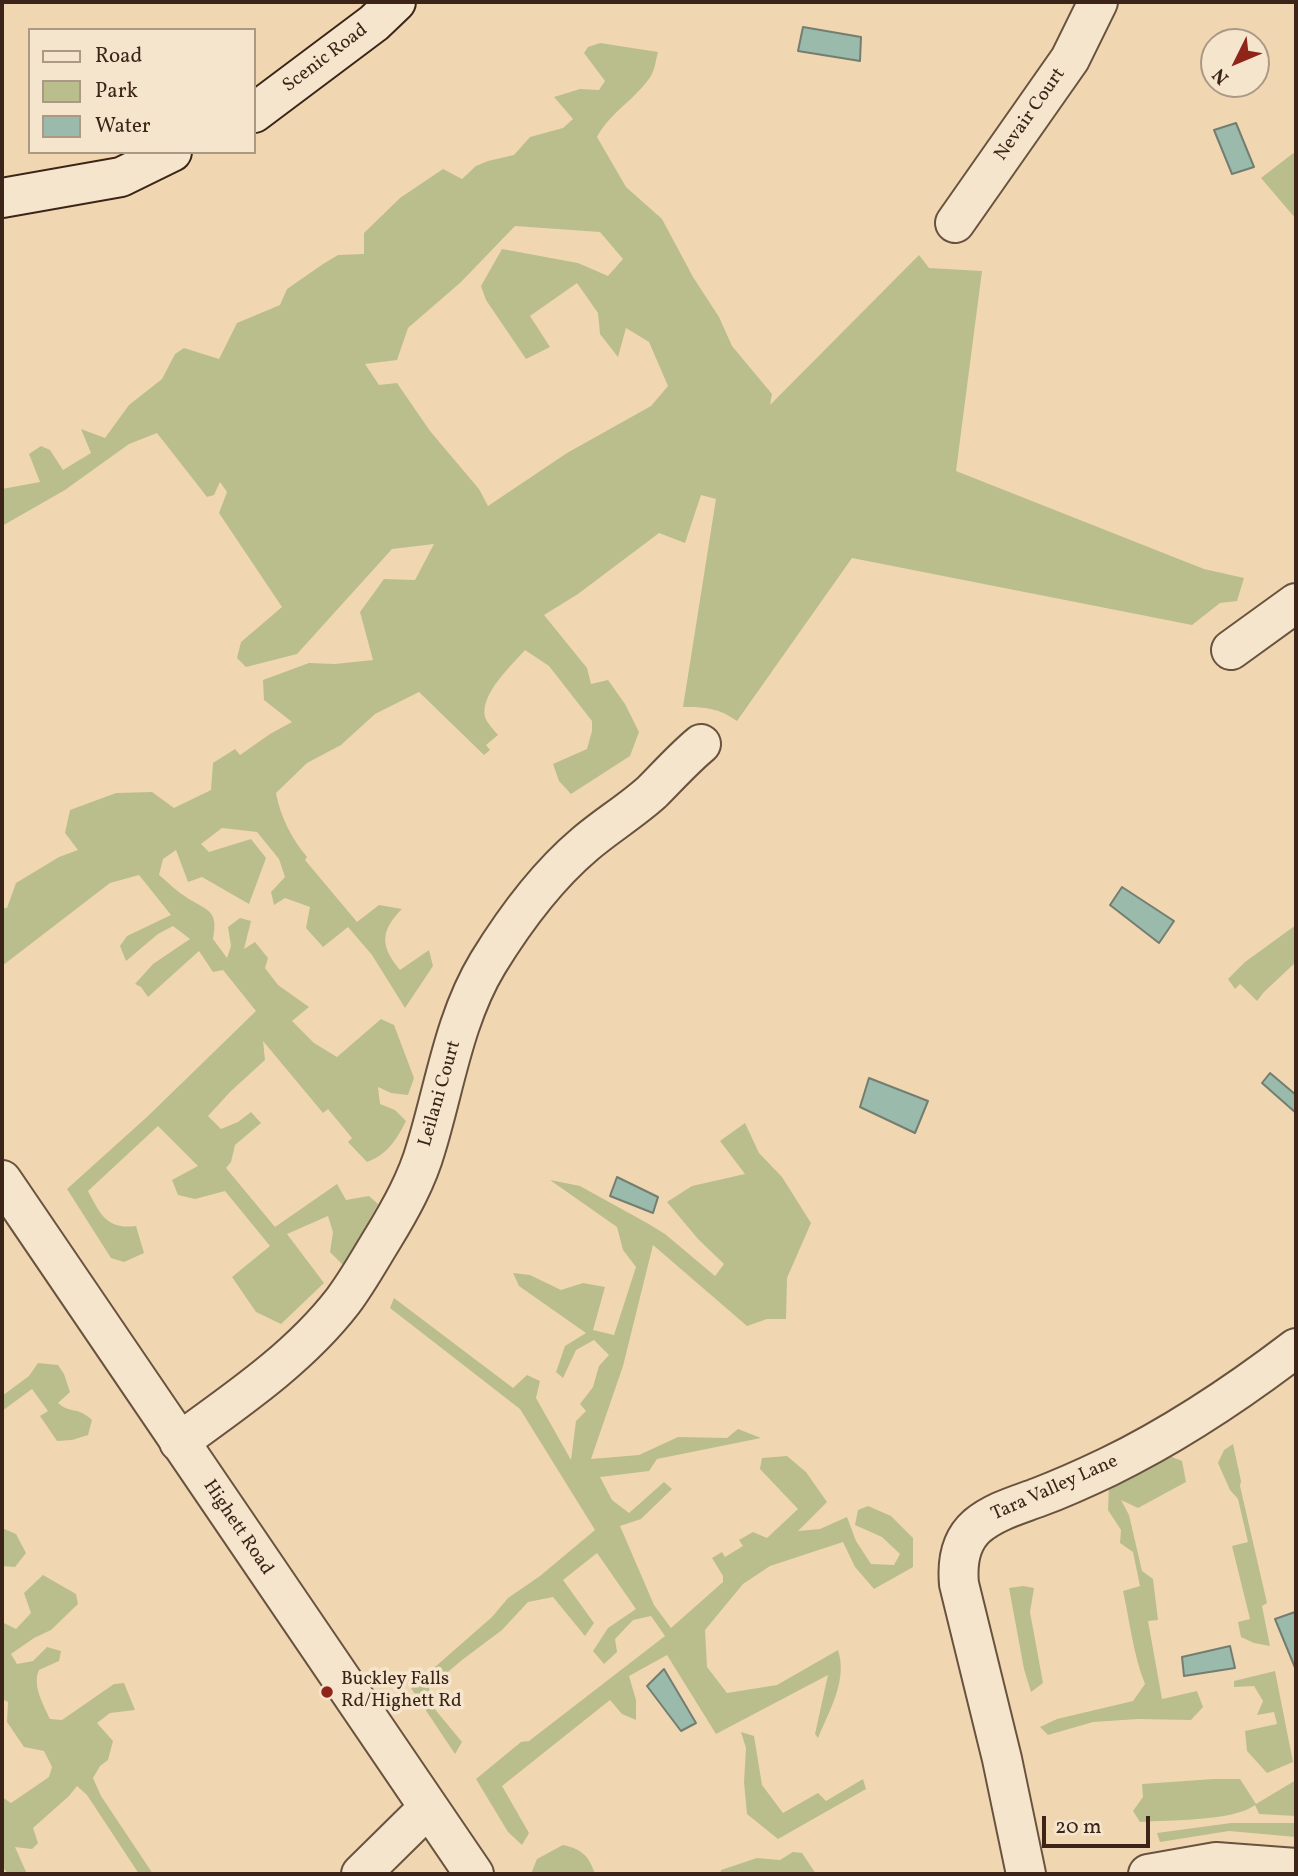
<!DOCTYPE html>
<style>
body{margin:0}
#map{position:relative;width:1298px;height:1876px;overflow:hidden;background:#f0d7b2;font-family:Vollkorn,serif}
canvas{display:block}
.frame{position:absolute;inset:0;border:4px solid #3c2518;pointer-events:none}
.legend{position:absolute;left:28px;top:28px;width:228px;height:126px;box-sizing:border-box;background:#f5e5cd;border:2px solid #ab9885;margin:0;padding:9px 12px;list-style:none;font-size:21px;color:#3c2518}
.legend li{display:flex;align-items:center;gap:14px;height:35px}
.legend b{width:35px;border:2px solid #ab9885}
.north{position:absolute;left:1200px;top:28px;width:70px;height:70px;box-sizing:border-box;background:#f5e5cd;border:2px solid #ab9885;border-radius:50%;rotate:227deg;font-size:19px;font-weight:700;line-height:28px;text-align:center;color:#3c2518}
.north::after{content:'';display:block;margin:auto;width:24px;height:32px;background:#8f2418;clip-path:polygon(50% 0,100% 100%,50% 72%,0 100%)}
.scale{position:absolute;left:1042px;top:1816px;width:108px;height:32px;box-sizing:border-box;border:4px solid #3c2518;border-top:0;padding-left:9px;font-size:21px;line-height:24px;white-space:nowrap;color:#3c2518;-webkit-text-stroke:5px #f5e5cd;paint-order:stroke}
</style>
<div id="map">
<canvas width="1298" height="1876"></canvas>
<div class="frame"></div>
<ul class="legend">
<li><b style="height:9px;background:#f5e5cd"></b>Road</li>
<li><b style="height:19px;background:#babe8c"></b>Park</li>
<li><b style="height:19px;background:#9abaab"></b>Water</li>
</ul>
<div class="north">N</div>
<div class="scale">20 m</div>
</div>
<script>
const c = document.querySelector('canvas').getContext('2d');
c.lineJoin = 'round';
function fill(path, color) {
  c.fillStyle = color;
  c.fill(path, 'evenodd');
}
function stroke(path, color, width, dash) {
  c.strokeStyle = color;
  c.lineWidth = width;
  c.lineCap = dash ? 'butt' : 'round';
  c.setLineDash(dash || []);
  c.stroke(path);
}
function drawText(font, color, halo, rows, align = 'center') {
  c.font = font + ' Vollkorn,serif';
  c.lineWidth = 7;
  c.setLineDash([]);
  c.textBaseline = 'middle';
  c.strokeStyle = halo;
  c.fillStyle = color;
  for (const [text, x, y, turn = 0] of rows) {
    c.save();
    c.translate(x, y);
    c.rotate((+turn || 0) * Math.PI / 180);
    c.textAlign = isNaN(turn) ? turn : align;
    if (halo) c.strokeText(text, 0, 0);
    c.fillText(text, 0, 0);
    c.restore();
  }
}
fill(new Path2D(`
 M 600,43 L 658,52 C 656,59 655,68 652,74 C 638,98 611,111 597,137 L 626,187 L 662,219 L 693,277 L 719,317 L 732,346 L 772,394 L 770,405 L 919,255 L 929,268 L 982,271 L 956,471 L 1204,569 L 1244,578 L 1237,601 L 1220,603 L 1192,625 L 852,558 L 737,721 C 719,708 705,707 683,707 L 716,499 L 701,495 L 685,543 L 659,533 L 578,594 L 544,615 L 587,668 L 591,684 L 608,680 L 625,704 L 639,732 L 630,756 L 571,794 L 559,781 L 553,764 L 587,749 L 592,731 L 592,721 L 549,666 L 525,650 C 511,666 480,694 485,717 C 487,723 494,730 498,735 L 486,745 L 490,750 L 484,755 L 419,692 L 375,714 L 341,745 L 307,763 L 276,793 C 280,816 292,839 307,857 L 305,860 L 357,922 L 379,905 L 402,909 C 380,931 380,946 400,970 L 429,950 L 433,966 L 405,1008 L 372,955 L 348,927 L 323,947 L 306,928 L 310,907 L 285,898 L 274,905 L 271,892 L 285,877 L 279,859 L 257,832 L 222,828 L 201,844 L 209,852 L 251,839 L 266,858 L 249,904 L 202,877 L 188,882 L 176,850 L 163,859 L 159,875 C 168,882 176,891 186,897 C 207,911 219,909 213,939 L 227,958 L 231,946 L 228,927 L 240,918 L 251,921 L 244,949 L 255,942 L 268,958 L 265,968 L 278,985 L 309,1007 L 292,1021 L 314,1043 L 337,1057 L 381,1019 L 394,1025 L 414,1078 L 408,1095 L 391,1093 L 378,1087 L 380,1104 L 395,1110 L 406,1121 C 397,1139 387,1155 367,1162 L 348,1142 L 352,1138 L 328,1109 L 323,1113 L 263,1041 L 265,1060 L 231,1091 L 208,1116 L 221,1129 L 238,1122 L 251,1112 L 261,1123 L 235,1145 L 231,1162 L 226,1168 L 275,1227 L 337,1184 L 346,1200 L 369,1196 L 378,1204 L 344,1266 L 330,1252 L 333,1232 L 328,1216 L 287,1234 L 324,1283 L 281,1324 L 256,1312 L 232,1277 L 270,1246 L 225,1191 L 195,1199 L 178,1195 L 172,1180 L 198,1166 L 158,1126 L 88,1191 C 100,1213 106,1230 136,1226 L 144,1253 L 124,1262 L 111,1258 L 67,1189 L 148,1116 L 256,1011 L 223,970 L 213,972 L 199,951 L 148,997 L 141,987 L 135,984 L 153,964 L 190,939 L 173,926 L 158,934 L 126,961 L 120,946 L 127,936 L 171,915 L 139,875 L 110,883 L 2,966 L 2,908 L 7,908 L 16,883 L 59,857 L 78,850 L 65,833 L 70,810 L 116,793 L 152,792 L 174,808 L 211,790 L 213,763 L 235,749 L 240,755 L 270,734 L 292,722 L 264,700 L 263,680 L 309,663 L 335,664 L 373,660 L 360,612 L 384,579 L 415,580 L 434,544 L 392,549 L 297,654 L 246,667 L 237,658 L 241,642 L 282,607 L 219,513 L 227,492 L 220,482 L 214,495 L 207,497 L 157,433 L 129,444 L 65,490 L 2,526 L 2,489 L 40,482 L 29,454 L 41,446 L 50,450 L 63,470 L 91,453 L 81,429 L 105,438 L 129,405 L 162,379 L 175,354 L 184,348 L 219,359 L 237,323 L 280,305 L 287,289 L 323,264 L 338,255 L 364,254 L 364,233 L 400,198 L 443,169 L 462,179 L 476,166 L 488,161 L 514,155 L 530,137 L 563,128 L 573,119 L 554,97 L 580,89 L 599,90 L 605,81 L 584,53 L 588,47 ZM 515,226 L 600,232 L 623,259 L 608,276 L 578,263 L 502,249 L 481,286 L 486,300 L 526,359 L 550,347 L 530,316 L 577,283 L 598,313 L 600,334 L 618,357 L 626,328 L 649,342 L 668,386 L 651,406 L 567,453 L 488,506 L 479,489 L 430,431 L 397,383 L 379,385 L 365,364 L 397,360 L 408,328 L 461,282 Z
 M 1296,151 L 1296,219 L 1261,178 Z
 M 1296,925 L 1296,962 L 1264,992 L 1257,1001 L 1240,984 L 1235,989 L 1228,979 L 1245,962 Z
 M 745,1123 L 759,1153 L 782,1177 L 811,1223 L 787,1278 L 786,1319 L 767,1319 L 747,1326 L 653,1245 L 623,1366 L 591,1459 L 639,1455 L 678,1437 L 727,1438 L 738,1429 L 761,1438 L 657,1459 L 649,1471 L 600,1477 L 612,1500 L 629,1513 L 664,1482 L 672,1489 L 641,1519 L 620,1526 L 654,1605 L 671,1628 L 723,1582 L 723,1576 L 712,1558 L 722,1552 L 725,1557 L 743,1546 L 739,1540 L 753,1532 L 767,1538 L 798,1509 L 760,1469 L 762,1458 L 787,1456 L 806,1472 L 827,1502 L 798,1531 L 820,1529 L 847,1517 L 856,1541 L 871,1564 L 894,1565 L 900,1554 L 882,1537 L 855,1525 L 858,1510 L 868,1506 L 891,1516 L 913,1538 L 913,1567 L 874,1589 L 855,1567 L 843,1542 L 770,1566 L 743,1584 L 705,1630 L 707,1667 L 727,1693 L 777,1685 L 838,1650 C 848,1680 829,1711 818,1738 L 815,1734 L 828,1675 L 716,1734 L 667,1655 L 629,1676 L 636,1700 L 636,1720 L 622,1714 L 610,1700 L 502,1786 L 529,1833 L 522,1845 L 508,1832 L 476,1779 L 521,1742 L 529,1741 L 665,1636 L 651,1616 L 633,1620 L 615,1639 L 617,1652 L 604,1664 L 593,1651 L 608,1628 L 636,1609 L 597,1553 L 563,1580 L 594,1623 L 585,1636 L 553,1597 L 528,1602 L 502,1630 L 462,1660 L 429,1688 L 433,1707 L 462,1742 L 455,1754 L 411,1688 L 492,1617 L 508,1598 L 540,1576 L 595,1530 L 520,1409 L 390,1308 L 394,1298 L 513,1388 L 527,1375 L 540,1381 L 536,1398 L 571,1460 L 576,1421 L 586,1411 L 580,1404 L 593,1387 L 599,1366 L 609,1355 L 594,1340 L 576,1350 L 563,1378 L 556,1372 L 565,1346 L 586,1333 L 519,1286 L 513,1273 L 530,1275 L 561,1290 L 583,1283 L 605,1287 L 593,1330 L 614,1335 L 636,1267 L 623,1250 L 617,1227 L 550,1180 L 580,1186 L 647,1223 L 665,1234 L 715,1276 L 724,1264 L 698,1239 L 667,1202 L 692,1186 L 745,1174 L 720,1141 Z
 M 38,1363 L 58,1365 L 64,1374 L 70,1392 L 58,1403 C 70,1414 77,1406 92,1420 L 88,1435 L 72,1440 L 57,1441 L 40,1416 L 48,1411 L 32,1389 L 2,1411 L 2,1396 L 29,1376 Z
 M 1233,1444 L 1241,1481 L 1240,1486 L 1267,1603 L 1262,1606 L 1270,1646 L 1254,1643 L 1241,1637 L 1238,1622 L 1250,1619 L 1232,1546 L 1248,1542 L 1238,1499 L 1230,1490 L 1218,1463 L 1224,1450 Z
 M 1167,1455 L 1182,1461 L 1186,1482 L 1138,1508 L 1121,1500 L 1129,1515 L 1142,1571 L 1153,1579 L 1158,1620 L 1148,1621 L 1162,1699 L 1197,1691 L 1203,1707 L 1191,1720 L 1138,1719 L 1093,1722 L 1048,1735 L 1040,1727 L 1057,1719 L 1133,1701 L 1145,1684 C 1133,1654 1130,1622 1123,1591 L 1140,1586 L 1133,1552 L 1120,1543 L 1121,1530 L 1108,1510 L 1109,1487 Z
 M 2,1528 L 16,1534 L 26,1553 L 15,1567 L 2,1566 Z
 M 43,1575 L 76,1594 L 78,1604 L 51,1630 L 34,1638 L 11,1654 L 17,1664 L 33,1661 L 47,1647 L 61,1651 L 59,1661 L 39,1670 C 32,1685 43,1704 50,1719 L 62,1720 L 114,1684 L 124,1683 L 135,1710 L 110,1713 L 97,1723 L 113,1741 L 108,1760 L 100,1766 L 93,1778 L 101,1796 L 153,1874 L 139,1874 L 87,1795 L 77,1786 L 69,1796 L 33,1828 L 38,1843 L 32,1849 L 15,1847 L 27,1874 L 8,1874 L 2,1866 L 2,1797 L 11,1803 L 49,1777 L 52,1767 L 44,1751 L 24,1747 L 7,1722 L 8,1702 L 2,1699 L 2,1622 L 16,1629 L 31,1613 L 24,1593 Z
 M 1023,1586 L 1034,1588 L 1030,1612 L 1043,1683 L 1031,1692 L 1024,1669 L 1009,1588 Z
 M 1275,1671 L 1293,1762 L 1267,1773 L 1247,1751 L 1245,1731 L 1277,1724 L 1274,1712 L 1257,1715 L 1263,1701 L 1254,1686 L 1234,1687 L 1234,1681 Z
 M 741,1732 L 754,1736 L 762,1785 L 783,1813 L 818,1793 L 826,1801 L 863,1779 L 866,1789 L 778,1839 L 747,1814 L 744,1782 L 746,1748 Z
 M 1214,1779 L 1240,1779 L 1256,1804 L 1296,1780 L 1296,1816 L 1259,1814 L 1255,1805 C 1235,1821 1168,1820 1140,1822 L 1133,1811 L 1143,1797 L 1142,1784 Z
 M 1231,1823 L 1296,1823 L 1296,1837 L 1229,1831 L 1160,1842 L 1157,1833 Z
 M 563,1845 C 582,1849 589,1856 595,1874 L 531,1874 L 537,1859 Z
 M 793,1852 L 802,1853 L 816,1874 L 787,1872 L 784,1874 L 720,1874 L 721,1870 L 757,1858 L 780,1860 Z`), '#babe8c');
const water = new Path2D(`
 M 803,27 L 861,37 L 860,61 L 798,51 Z
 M 1236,123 L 1254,167 L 1232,174 L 1214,130 Z
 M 1122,887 L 1174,921 L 1159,943 L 1110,905 Z
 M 1270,1073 L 1296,1095 L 1296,1113 L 1262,1083 Z
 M 869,1078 L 928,1101 L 915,1133 L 860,1107 Z
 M 617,1177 L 658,1197 L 653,1213 L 610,1196 Z
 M 1295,1612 L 1296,1615 L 1296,1670 L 1275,1619 Z
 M 1230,1646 L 1235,1668 L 1184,1676 L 1182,1657 Z
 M 664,1669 L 696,1723 L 681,1731 L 647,1686 Z`);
fill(water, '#9abaab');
stroke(water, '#747e70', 2);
const minor = new Path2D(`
 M 955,223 L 1070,59 L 1098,2
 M 1231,650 L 1296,603
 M 179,1442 C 237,1400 299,1358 343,1301 C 358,1281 370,1259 383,1238 C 400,1210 417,1180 426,1148 C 445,1086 454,1019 488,963 C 515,919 546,877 585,844 C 606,826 631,811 652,792 C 668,776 683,759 701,744
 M 1026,1874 L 1002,1759 L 959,1584 C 957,1562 960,1541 977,1526 C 995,1511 1018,1505 1039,1497 C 1063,1488 1085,1478 1108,1467 C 1174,1435 1237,1393 1296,1348`);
const tertiary = new Path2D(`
 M 2,1180 L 474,1874
 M 361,1874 L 427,1809
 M 1148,1874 L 1216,1862 L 1296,1868`);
const secondary = new Path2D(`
 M 254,113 L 374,23 L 396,2
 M 2,198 L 121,177 L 172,152`);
stroke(minor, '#69523e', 42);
stroke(tertiary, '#69523e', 42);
stroke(secondary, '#3c2518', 42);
stroke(minor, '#f5e5cd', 38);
stroke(tertiary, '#f5e5cd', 38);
stroke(secondary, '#f5e5cd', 38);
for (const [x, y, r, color] of [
 [327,1692,7,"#8f2418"]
]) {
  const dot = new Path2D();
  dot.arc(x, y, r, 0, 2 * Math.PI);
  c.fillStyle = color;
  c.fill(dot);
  stroke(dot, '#f5e5cd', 2.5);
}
drawText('19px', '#3c2518', '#f5e5cd', [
 ["Scenic Road",326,59,-37],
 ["Nevair Court",1031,115,-55],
 ["Leilani Court",441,1094,-74],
 ["Tara Valley Lane",1055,1489,-24],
 ["Highett Road",237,1528,56]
]);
drawText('19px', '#3c2518', '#f5e5cd', [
 ["Buckley Falls",341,1681],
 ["Rd/Highett Rd",341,1703]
], 'left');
</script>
